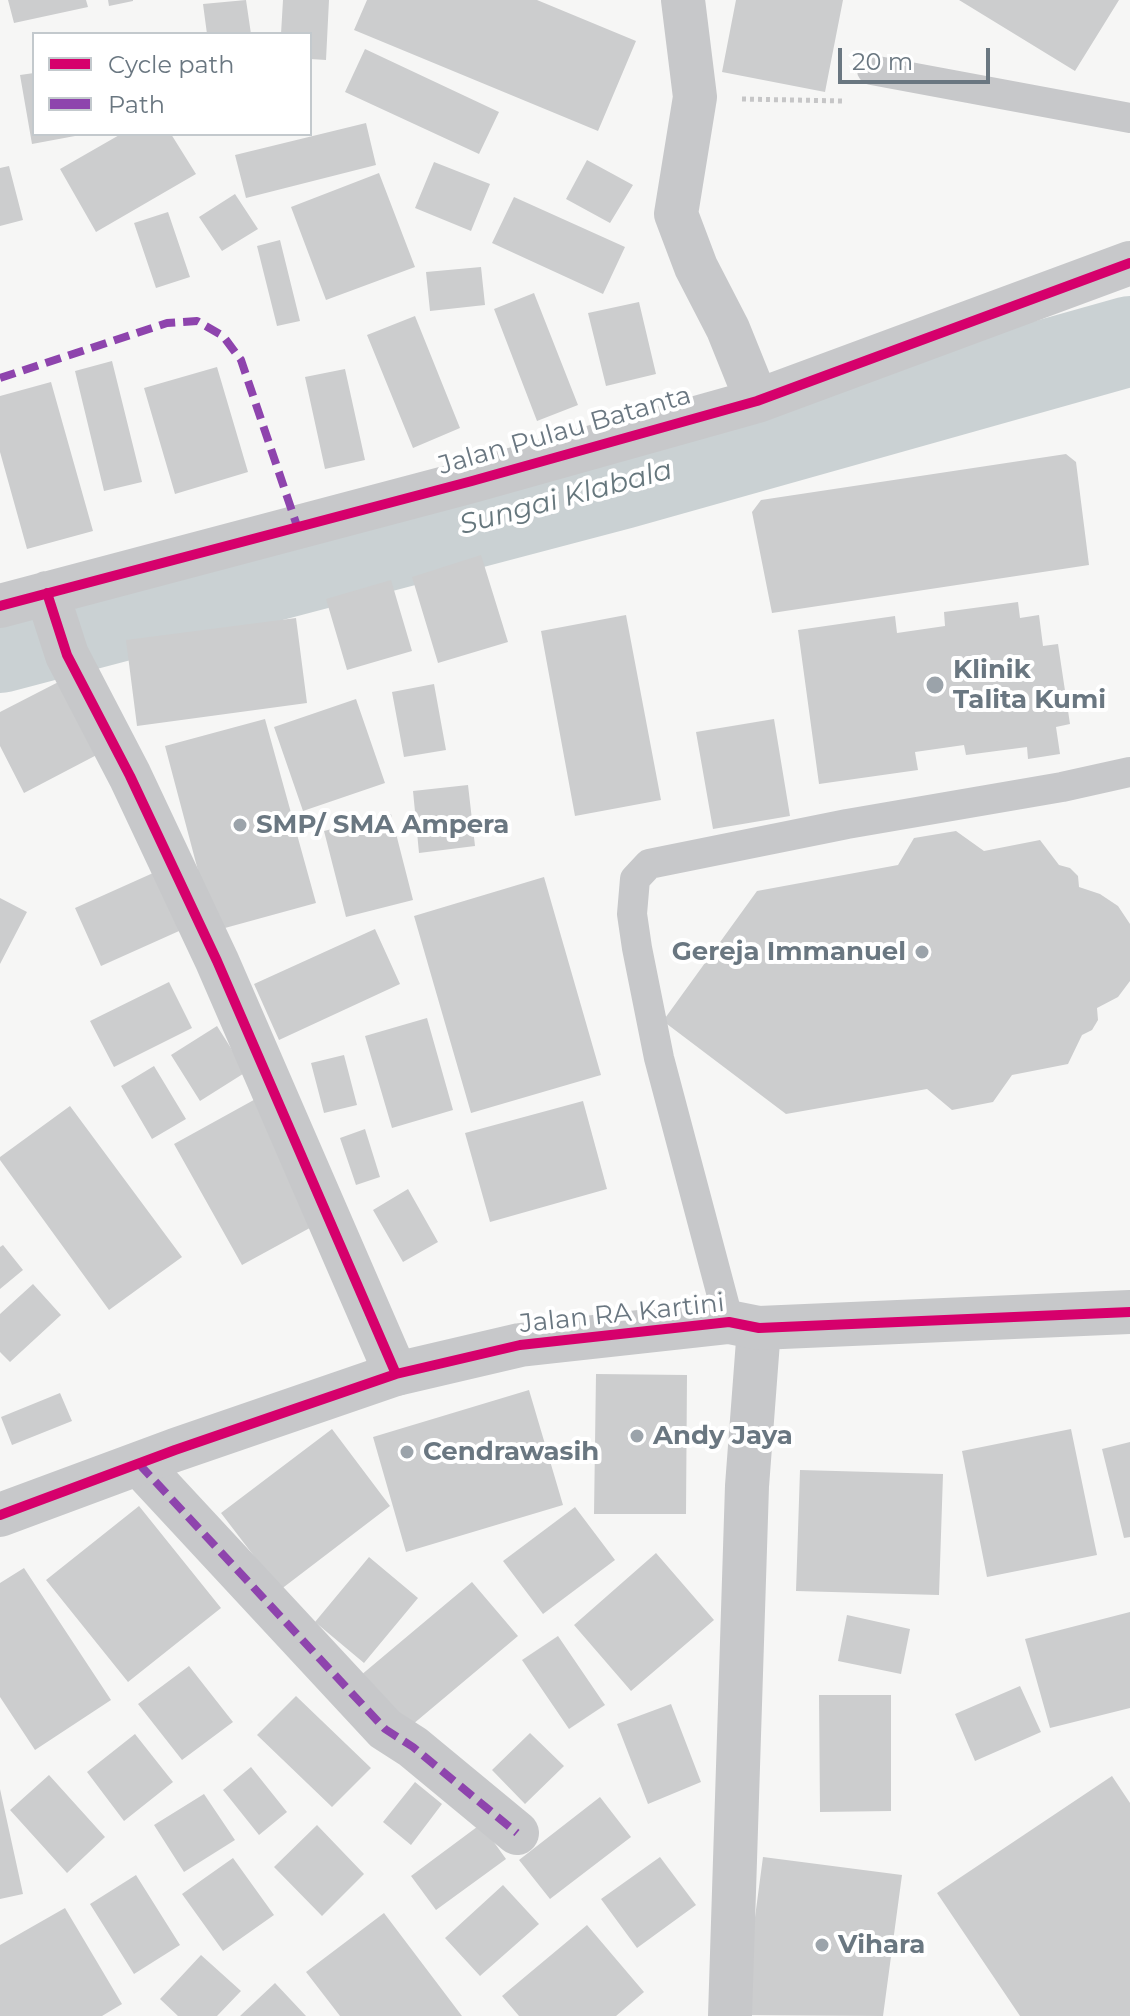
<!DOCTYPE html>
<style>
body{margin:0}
#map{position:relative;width:1130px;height:2016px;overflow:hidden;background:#f6f6f5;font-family:Montserrat,sans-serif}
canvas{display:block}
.legend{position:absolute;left:32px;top:32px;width:280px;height:104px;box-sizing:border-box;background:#fff;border:2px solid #c3c9cd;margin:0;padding:10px 14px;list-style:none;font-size:24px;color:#6a7781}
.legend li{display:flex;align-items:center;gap:16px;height:40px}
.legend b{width:40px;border:2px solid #c3c9cd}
.scale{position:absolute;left:838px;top:48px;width:152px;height:36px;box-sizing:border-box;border:4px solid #6a7781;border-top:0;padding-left:10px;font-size:24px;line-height:28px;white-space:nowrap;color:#6a7781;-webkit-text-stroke:6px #fff;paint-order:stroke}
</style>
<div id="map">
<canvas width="1130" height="2016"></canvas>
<ul class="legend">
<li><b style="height:10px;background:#d6006c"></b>Cycle path</li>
<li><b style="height:10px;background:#8e44ad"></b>Path</li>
</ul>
<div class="scale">20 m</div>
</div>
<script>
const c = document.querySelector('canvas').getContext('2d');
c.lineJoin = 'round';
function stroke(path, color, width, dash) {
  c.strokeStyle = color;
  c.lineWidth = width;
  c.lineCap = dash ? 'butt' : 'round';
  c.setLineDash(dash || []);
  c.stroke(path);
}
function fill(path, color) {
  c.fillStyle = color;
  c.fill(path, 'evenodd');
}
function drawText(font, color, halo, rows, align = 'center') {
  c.font = font + ' Montserrat,sans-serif';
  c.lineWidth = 8;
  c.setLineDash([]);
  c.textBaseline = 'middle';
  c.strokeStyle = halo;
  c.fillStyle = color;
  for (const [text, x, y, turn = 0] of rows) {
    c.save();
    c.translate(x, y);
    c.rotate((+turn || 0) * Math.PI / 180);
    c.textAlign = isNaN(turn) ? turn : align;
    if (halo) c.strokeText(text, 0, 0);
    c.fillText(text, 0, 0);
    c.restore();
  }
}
stroke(new Path2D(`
 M 0,648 L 622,484 L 1130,341`), '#cad1d3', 90);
fill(new Path2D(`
 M 8,0 L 86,0 L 88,7 L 14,23 Z
 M 108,0 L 133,0 L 133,1 L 109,6 Z
 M 246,0 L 251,34 L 207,34 L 203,4 Z
 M 283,0 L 329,0 L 326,60 L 310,59 L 310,34 L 281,34 Z
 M 367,0 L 537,0 L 636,41 L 598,131 L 354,30 Z
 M 736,0 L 843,0 L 825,92 L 722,72 Z
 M 959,0 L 1119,0 L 1075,71 Z
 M 365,49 L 499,112 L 479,154 L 345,92 Z
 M 34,73 L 34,134 L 75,136 L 32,144 L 20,75 Z
 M 366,123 L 376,165 L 246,198 L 235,155 Z
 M 121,134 L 171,134 L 196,174 L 96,232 L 60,169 Z
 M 587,160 L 633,185 L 610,223 L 566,199 Z
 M 434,162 L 490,184 L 471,231 L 415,208 Z
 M 9,166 L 23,220 L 0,226 L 0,168 Z
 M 379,173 L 415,267 L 326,300 L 291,207 Z
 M 235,194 L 258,229 L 222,251 L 199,217 Z
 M 514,197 L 625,247 L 603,294 L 492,243 Z
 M 168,212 L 190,277 L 156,288 L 134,223 Z
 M 280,240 L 300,321 L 277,326 L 257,246 Z
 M 481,267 L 485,305 L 430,311 L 426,272 Z
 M 534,293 L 578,405 L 537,421 L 494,309 Z
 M 639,302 L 656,374 L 606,386 L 588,313 Z
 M 415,316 L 460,428 L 413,448 L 367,335 Z
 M 112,361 L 142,482 L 104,491 L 75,371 Z
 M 217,367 L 248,472 L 175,494 L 144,388 Z
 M 345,369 L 365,460 L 325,469 L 305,377 Z
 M 51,382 L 93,531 L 27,549 L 0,452 L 0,396 Z
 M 1066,454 L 1076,462 L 1089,565 L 772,613 L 752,512 L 761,500 Z
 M 481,555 L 508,642 L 438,663 L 412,577 Z
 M 391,580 L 412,651 L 347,670 L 326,599 Z
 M 1018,602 L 1020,618 L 1039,615 L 1043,646 L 1058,644 L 1070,724 L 1056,727 L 1060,754 L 1028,759 L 1027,747 L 966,755 L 964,745 L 915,752 L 918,770 L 819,784 L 798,630 L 895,616 L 897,633 L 945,626 L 944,612 Z
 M 626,615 L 661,800 L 575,816 L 541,631 Z
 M 296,618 L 307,703 L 137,726 L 126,640 Z
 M 72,675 L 110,748 L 24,793 L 0,746 L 0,712 Z
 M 434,684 L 446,750 L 404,757 L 392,692 Z
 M 356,699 L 385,783 L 303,811 L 274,727 Z
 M 265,719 L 316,903 L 214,931 L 165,746 Z
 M 774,719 L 790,816 L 713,829 L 696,732 Z
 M 468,785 L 475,846 L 419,853 L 413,791 Z
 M 391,814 L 413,900 L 346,917 L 324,831 Z
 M 956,831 L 984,851 L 1040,840 L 1059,865 L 1070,868 L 1078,876 L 1079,887 L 1100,894 L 1118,906 L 1130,924 L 1130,981 L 1118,997 L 1097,1008 L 1098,1020 L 1092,1030 L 1082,1035 L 1068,1064 L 1012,1075 L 993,1102 L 952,1110 L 927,1089 L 786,1114 L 663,1021 L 757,891 L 898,865 L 914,838 Z
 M 162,869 L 188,927 L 101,966 L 75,908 Z
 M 544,877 L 601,1075 L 471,1113 L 414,916 Z
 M 0,898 L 27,912 L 0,964 Z
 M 375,929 L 400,984 L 279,1040 L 254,984 Z
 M 169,982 L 192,1028 L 114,1067 L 90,1021 Z
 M 427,1018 L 453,1110 L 392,1128 L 365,1036 Z
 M 217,1026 L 246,1072 L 200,1101 L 171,1055 Z
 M 344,1055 L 357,1105 L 324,1113 L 311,1063 Z
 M 154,1066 L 186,1119 L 152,1139 L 121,1086 Z
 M 261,1096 L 328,1218 L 242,1265 L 174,1144 Z
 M 583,1101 L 607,1189 L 490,1222 L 465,1133 Z
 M 70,1106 L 182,1257 L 109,1310 L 0,1160 L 0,1157 Z
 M 365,1129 L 380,1177 L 356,1185 L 340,1138 Z
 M 408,1189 L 438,1242 L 403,1262 L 373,1210 Z
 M 3,1245 L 23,1270 L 0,1289 L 0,1247 Z
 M 33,1284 L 61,1315 L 10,1362 L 0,1352 L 0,1314 Z
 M 596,1374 L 687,1375 L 686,1514 L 594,1514 Z
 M 529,1390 L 563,1505 L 406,1552 L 373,1437 Z
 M 60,1393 L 72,1421 L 12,1445 L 1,1417 Z
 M 332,1429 L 390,1506 L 280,1590 L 221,1513 Z
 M 1071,1429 L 1097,1555 L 987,1577 L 962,1451 Z
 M 1130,1442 L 1130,1537 L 1124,1538 L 1102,1449 Z
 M 800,1470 L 943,1474 L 939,1595 L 796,1591 Z
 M 139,1506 L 221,1608 L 128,1682 L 46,1580 Z
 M 575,1507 L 615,1560 L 543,1614 L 503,1561 Z
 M 656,1553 L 714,1620 L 631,1691 L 574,1625 Z
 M 369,1557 L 418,1598 L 364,1663 L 315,1622 Z
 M 24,1568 L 111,1700 L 35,1750 L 0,1697 L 0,1583 Z
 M 472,1582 L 518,1636 L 400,1735 L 354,1681 Z
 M 1130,1612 L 1130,1708 L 1050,1728 L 1025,1639 Z
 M 847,1615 L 910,1629 L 901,1674 L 838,1661 Z
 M 558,1636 L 605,1705 L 569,1729 L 522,1660 Z
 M 189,1666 L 233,1722 L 182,1760 L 138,1704 Z
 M 1020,1686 L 1041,1732 L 975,1761 L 955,1714 Z
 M 819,1695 L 891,1695 L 891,1811 L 820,1812 Z
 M 296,1696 L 371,1768 L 332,1807 L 257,1735 Z
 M 671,1704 L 701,1782 L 648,1804 L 617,1724 Z
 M 530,1733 L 564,1766 L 525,1804 L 492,1770 Z
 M 135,1734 L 173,1782 L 124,1821 L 87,1772 Z
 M 251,1767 L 287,1812 L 259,1835 L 223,1790 Z
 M 49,1775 L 105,1837 L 67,1873 L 10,1810 Z
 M 1112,1776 L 1130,1803 L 1130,2016 L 1020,2016 L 937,1893 Z
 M 415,1782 L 442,1804 L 411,1845 L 383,1822 Z
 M 0,1789 L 23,1894 L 0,1899 Z
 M 204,1794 L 235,1840 L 184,1872 L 154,1825 Z
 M 600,1797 L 631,1837 L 550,1899 L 519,1860 Z
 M 481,1824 L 506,1859 L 436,1910 L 411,1876 Z
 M 317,1825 L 364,1874 L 322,1916 L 274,1867 Z
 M 660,1857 L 696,1905 L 637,1948 L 601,1899 Z
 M 763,1857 L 902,1875 L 883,2016 L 742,2015 Z
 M 233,1858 L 274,1915 L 223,1951 L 182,1894 Z
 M 136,1875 L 180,1945 L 134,1974 L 90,1904 Z
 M 503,1885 L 539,1924 L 480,1976 L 445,1938 Z
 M 65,1908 L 122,2004 L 102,2016 L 0,2016 L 0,1945 Z
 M 384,1913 L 462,2016 L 340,2016 L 306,1972 Z
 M 587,1925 L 644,1992 L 616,2016 L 519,2016 L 502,1996 Z
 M 201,1955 L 241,1991 L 217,2016 L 178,2016 L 160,1999 Z
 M 275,1983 L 306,2016 L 240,2016 Z`), '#cccdce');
stroke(new Path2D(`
 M 742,99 L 844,101`), '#c6c6c7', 5, [4, 4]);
stroke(new Path2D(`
 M 872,70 L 1130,118
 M 729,1322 L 659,1058 L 637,948 L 632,914 L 635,879 L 649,864 L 847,824 L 1062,787 L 1130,772`), '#c7c8ca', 30);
stroke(new Path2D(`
 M 683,0 L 695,97 L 676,214 L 696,267 L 728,329 L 757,401
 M 47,593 L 67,655 L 130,776 L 217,961 L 396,1374
 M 0,606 L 472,481 L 757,401 L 1130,263
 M 139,1464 L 385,1729 L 413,1747 L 517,1833
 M 730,2016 L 747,1486 L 759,1328`), '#c7c8ca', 44);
stroke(new Path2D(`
 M 0,1515 L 175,1450 L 396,1374 L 520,1345 L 729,1322 L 759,1328 L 1130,1312`), '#c7c8ca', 44);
stroke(new Path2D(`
 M 0,378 L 167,323 L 197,321 L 223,336 L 241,360 L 297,526
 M 139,1464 L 385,1729 L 413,1747 L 517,1833`), '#8e44ad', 8, [16, 8]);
stroke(new Path2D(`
 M 47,593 L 67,655 L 130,776 L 217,961 L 396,1374
 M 0,606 L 472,481 L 757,401 L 1130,263
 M 0,1515 L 175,1450 L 396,1374 L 520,1345 L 729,1322 L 759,1328 L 1130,1312`), '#d6006c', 10);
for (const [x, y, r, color] of [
 [935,685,10,"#9ba3aa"],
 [240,825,8,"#9ba3aa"],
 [922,952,8,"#9ba3aa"],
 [637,1436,8,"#9ba3aa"],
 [407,1452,8,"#9ba3aa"],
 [822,1945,8,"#9ba3aa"]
]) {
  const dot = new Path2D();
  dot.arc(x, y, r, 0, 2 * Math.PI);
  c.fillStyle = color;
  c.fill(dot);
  stroke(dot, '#fff', 3);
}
drawText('26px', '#6a7781', '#fff', [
 ["Jalan Pulau Batanta",565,431,-16],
 ["Jalan RA Kartini",622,1314,-6]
]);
drawText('bold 26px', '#6a7781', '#fff', [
 ["Klinik",953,670],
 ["Talita Kumi",953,700],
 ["SMP/ SMA Ampera",256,825],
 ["Gereja Immanuel",906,952,"right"],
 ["Andy Jaya",653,1436],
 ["Cendrawasih",423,1452],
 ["Vihara",838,1945]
], 'left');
drawText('italic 28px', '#66777d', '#fff', [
 ["Sungai Klabala",566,498,-15]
]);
</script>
